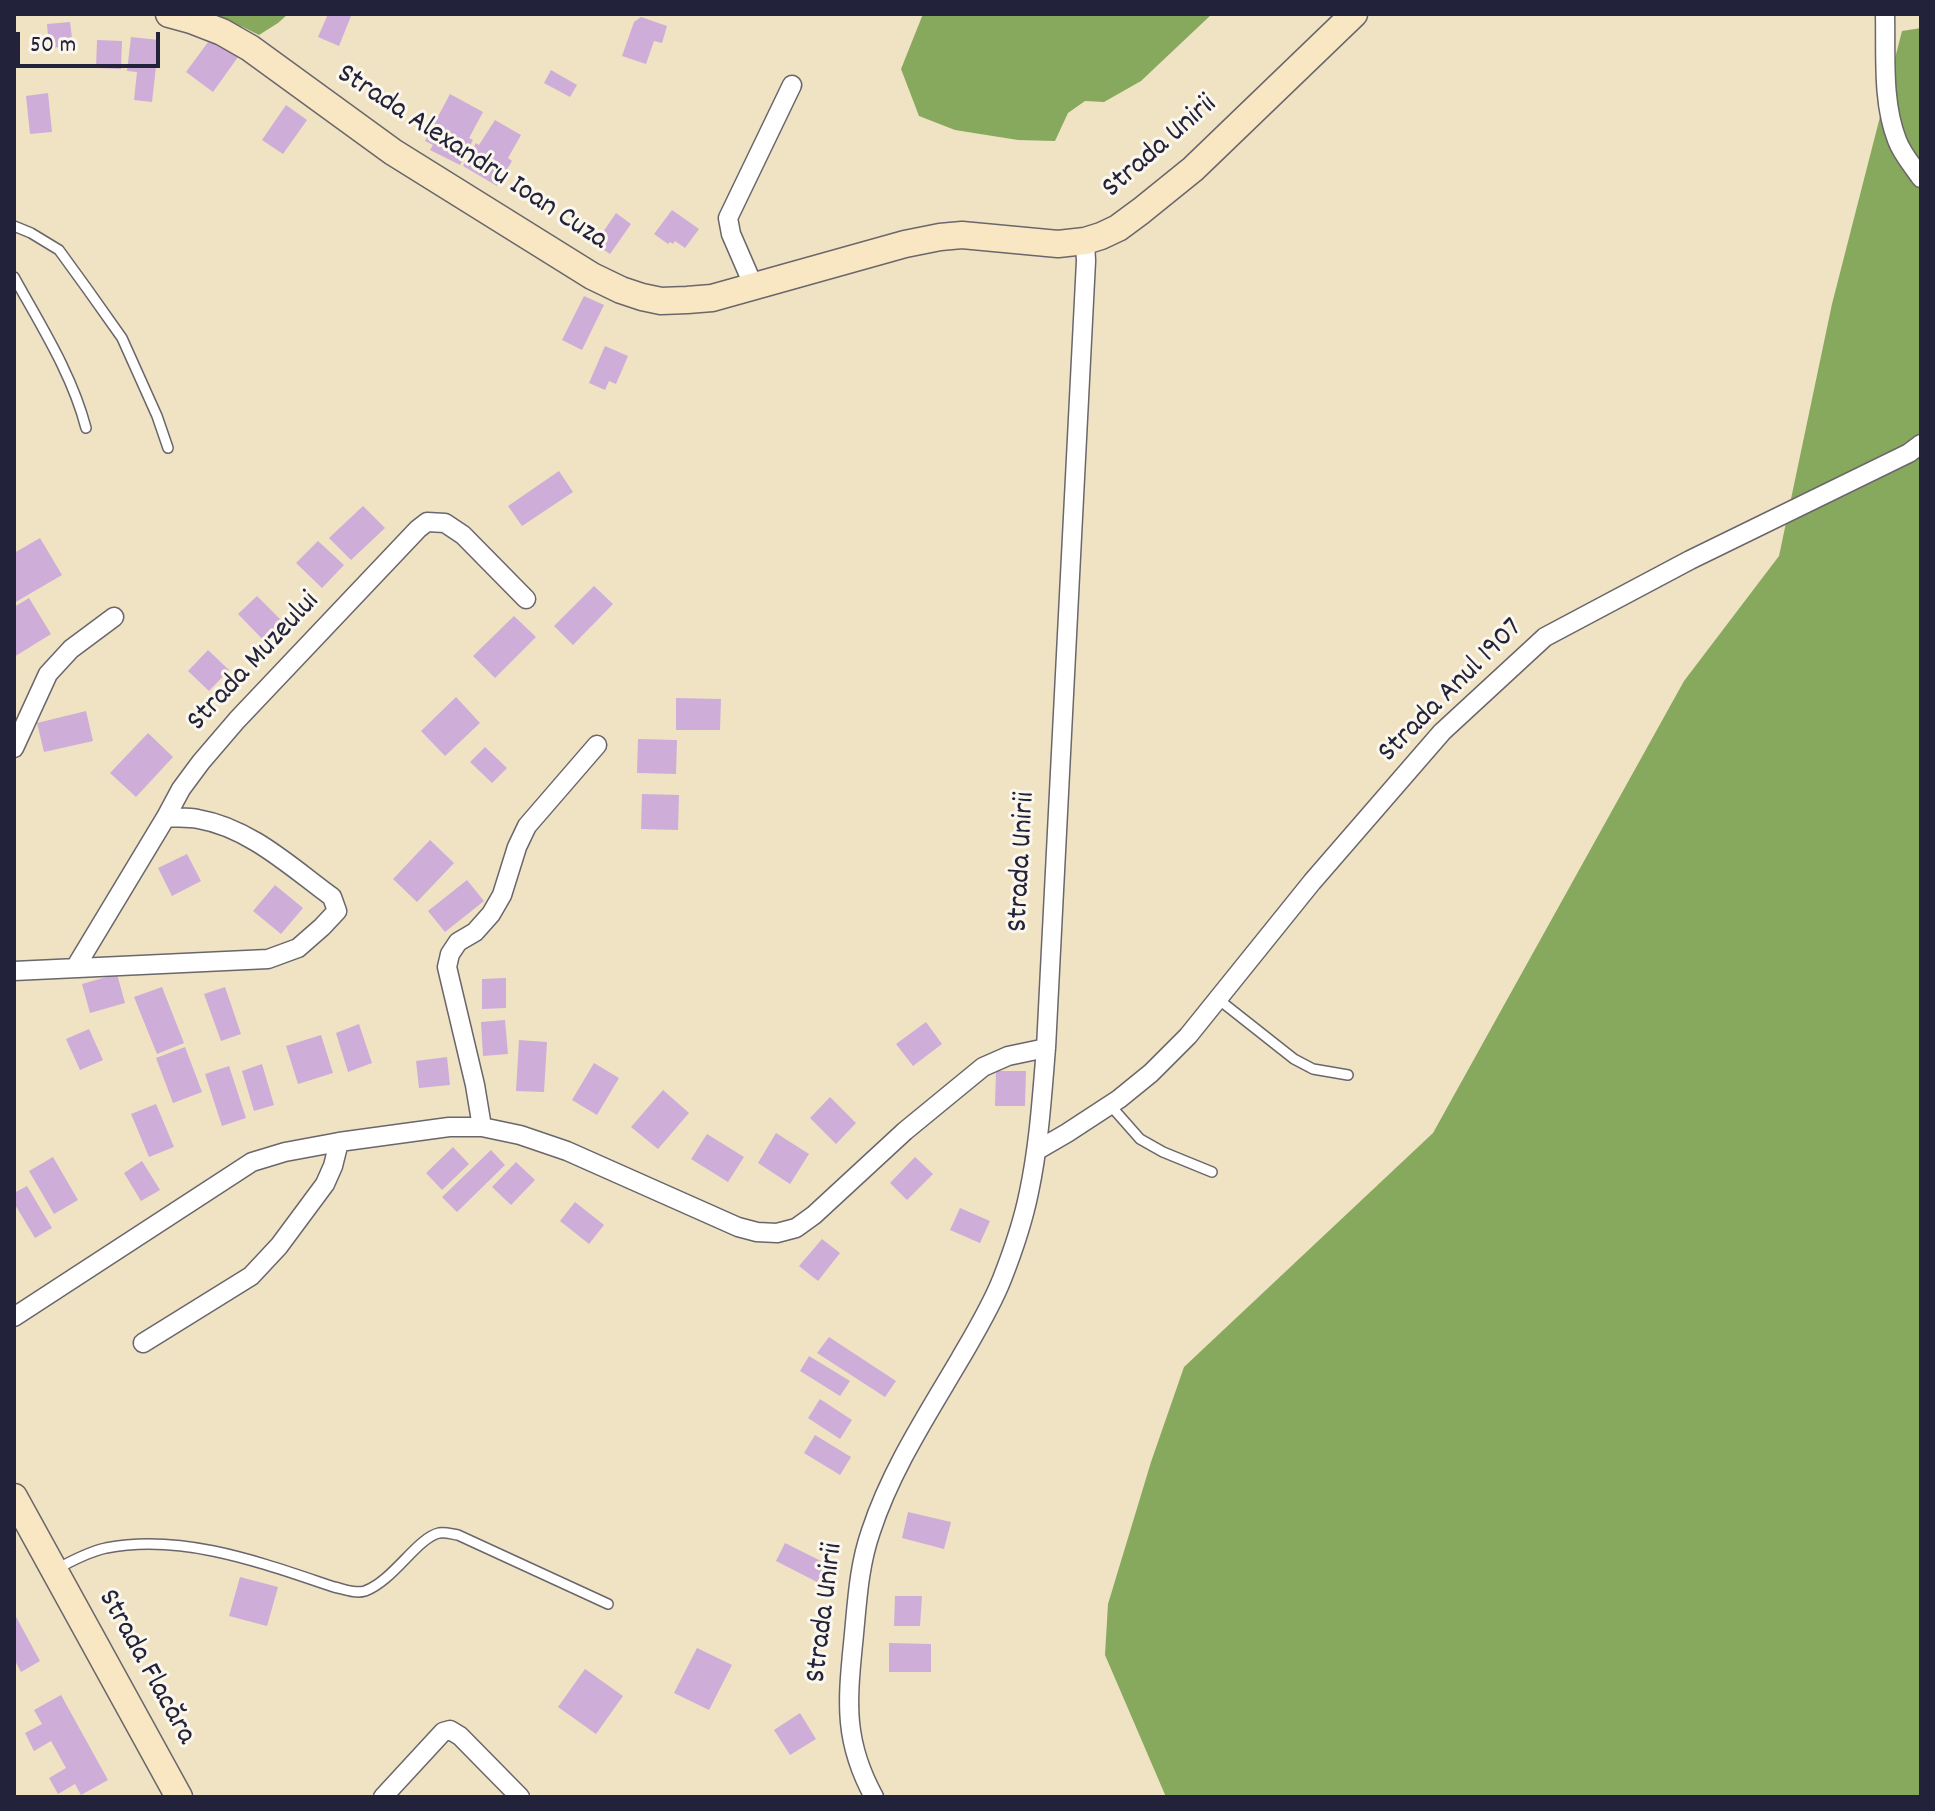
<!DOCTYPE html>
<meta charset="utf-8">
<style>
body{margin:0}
#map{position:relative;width:1935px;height:1811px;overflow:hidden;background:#efe3c4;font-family:Dekko,sans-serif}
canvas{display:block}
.frame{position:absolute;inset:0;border:16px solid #22223b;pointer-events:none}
.scale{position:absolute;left:16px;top:32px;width:144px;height:36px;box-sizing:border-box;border:4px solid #22223b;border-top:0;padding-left:10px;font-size:24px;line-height:28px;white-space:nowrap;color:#22223b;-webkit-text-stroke:6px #fbf7ec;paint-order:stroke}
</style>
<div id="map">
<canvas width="1935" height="1811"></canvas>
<div class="frame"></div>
<div class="scale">50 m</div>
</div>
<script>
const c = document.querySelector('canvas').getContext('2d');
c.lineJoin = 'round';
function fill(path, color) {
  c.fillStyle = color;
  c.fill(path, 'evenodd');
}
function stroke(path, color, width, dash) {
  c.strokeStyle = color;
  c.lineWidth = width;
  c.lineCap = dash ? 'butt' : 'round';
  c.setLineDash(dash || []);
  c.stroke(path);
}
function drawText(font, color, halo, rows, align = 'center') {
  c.font = font + ' Dekko,sans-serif';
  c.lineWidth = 6;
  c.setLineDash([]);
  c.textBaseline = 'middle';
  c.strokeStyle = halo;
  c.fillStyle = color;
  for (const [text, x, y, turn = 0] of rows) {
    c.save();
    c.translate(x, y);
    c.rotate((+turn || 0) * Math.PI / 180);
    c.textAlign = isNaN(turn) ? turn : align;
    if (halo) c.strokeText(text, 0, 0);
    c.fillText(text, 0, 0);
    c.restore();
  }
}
fill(new Path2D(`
 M 204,14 L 288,14 L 278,23 L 259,35 L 243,27 Z
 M 923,14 L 1212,14 L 1141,81 L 1104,102 L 1085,101 L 1068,113 L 1055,141 L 1018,140 L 955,130 L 919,116 L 901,69 Z
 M 1921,28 L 1921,1797 L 1166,1797 L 1105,1655 L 1108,1604 L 1151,1462 L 1184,1367 L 1433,1133 L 1684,681 L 1779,556 L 1832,304 L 1902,31 Z`), '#87a95d');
fill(new Path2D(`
 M 328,14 L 347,14 L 351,16 L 339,46 L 318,37 Z
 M 641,17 L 667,26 L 662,43 L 654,41 L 646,64 L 622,56 L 634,22 Z
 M 70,22 L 73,46 L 49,48 L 47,24 Z
 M 131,37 L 159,40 L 152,102 L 134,100 L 137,72 L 127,71 Z
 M 211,38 L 238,57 L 213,92 L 186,72 Z
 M 97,40 L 122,41 L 121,69 L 96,68 Z
 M 551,70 L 577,85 L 570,97 L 544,83 Z
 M 48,93 L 52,132 L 30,134 L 26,96 Z
 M 450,94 L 483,112 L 469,138 L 473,140 L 460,165 L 430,150 L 433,145 L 425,141 Z
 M 286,105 L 307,120 L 283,154 L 262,140 Z
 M 495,120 L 521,135 L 508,158 L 512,161 L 497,186 L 463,166 L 476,143 L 479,145 Z
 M 672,210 L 699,229 L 685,248 L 675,241 L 673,244 L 670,242 L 668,244 L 654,234 Z
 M 616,213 L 631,224 L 610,254 L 595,244 Z
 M 584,296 L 604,305 L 582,350 L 562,340 Z
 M 605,346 L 628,356 L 616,384 L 609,381 L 605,390 L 589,383 Z
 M 559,471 L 573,492 L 522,526 L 508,506 Z
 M 363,506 L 385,528 L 351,560 L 329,538 Z
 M 40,538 L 62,575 L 14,603 L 14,553 Z
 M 318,541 L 344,565 L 322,588 L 296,563 Z
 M 594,586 L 613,604 L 573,645 L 554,626 Z
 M 257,596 L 288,627 L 269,646 L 238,614 Z
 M 29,598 L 51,634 L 14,657 L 14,607 Z
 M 514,616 L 536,637 L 495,678 L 473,656 Z
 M 208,650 L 229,670 L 209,691 L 188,671 Z
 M 456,697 L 480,723 L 445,756 L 421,731 Z
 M 676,698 L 721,699 L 720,730 L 676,730 Z
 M 86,711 L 93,741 L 44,752 L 37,723 Z
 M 148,733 L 173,757 L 136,797 L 110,773 Z
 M 638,739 L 677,740 L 676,774 L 637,773 Z
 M 485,747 L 507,768 L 492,783 L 470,762 Z
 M 642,794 L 679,795 L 678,830 L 641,829 Z
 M 430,840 L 454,863 L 417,902 L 393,879 Z
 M 187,854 L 201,881 L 172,896 L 158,868 Z
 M 467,880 L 484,901 L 445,932 L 428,911 Z
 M 275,885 L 303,908 L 281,934 L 253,911 Z
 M 117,974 L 125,1003 L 90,1013 L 82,984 Z
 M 506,978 L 506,1008 L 482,1009 L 482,979 Z
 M 162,987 L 184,1043 L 157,1054 L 134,997 Z
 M 225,987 L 241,1034 L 221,1041 L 204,994 Z
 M 505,1020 L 508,1054 L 483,1056 L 481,1022 Z
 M 926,1022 L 942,1044 L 913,1066 L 896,1044 Z
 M 359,1024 L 372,1063 L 348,1072 L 336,1033 Z
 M 89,1029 L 103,1060 L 80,1070 L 66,1039 Z
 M 321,1035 L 333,1073 L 298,1084 L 286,1046 Z
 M 519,1040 L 547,1042 L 544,1092 L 516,1091 Z
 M 185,1047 L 202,1092 L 173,1103 L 156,1058 Z
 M 447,1057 L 450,1085 L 419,1088 L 416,1061 Z
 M 594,1063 L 619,1078 L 597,1115 L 572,1100 Z
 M 262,1064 L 274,1105 L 254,1111 L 242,1071 Z
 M 229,1066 L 246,1118 L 222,1126 L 205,1074 Z
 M 996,1071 L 1026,1071 L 1025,1106 L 995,1106 Z
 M 663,1090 L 689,1113 L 658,1149 L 631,1127 Z
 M 830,1097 L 856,1123 L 836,1144 L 810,1118 Z
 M 156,1104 L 174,1147 L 149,1157 L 131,1114 Z
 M 776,1133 L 809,1154 L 790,1184 L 758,1163 Z
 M 707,1134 L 744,1157 L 728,1182 L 691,1159 Z
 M 453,1147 L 469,1164 L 442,1190 L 426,1173 Z
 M 491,1150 L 505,1165 L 457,1212 L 442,1197 Z
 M 53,1157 L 78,1200 L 54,1214 L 29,1171 Z
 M 915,1157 L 933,1174 L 907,1200 L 890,1183 Z
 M 142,1161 L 160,1190 L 141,1201 L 124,1173 Z
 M 516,1162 L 535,1180 L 511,1205 L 492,1187 Z
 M 27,1186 L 52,1228 L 35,1238 L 14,1203 L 14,1193 Z
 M 575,1202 L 604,1225 L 589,1244 L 560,1221 Z
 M 960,1208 L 990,1221 L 980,1243 L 950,1230 Z
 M 822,1239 L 840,1253 L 818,1281 L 799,1266 Z
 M 829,1337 L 896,1381 L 885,1397 L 817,1353 Z
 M 809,1356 L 850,1381 L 840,1396 L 800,1371 Z
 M 820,1399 L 852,1420 L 840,1439 L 808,1418 Z
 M 815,1435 L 851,1457 L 840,1475 L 804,1453 Z
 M 908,1512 L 951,1522 L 944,1549 L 902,1538 Z
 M 785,1543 L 827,1564 L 817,1582 L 776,1561 Z
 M 240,1577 L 278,1587 L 267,1626 L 229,1616 Z
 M 895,1596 L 922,1596 L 920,1626 L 894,1626 Z
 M 14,1613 L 40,1661 L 21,1672 L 14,1659 Z
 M 889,1643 L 931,1644 L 931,1672 L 889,1672 Z
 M 697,1648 L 732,1665 L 709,1710 L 674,1693 Z
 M 585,1669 L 623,1696 L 596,1734 L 558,1707 Z
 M 61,1695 L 108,1780 L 81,1795 L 75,1784 L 58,1794 L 49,1778 L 66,1768 L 51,1741 L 34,1751 L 25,1733 L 42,1724 L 34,1710 Z
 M 800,1713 L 816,1739 L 790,1755 L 774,1730 Z`), '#ceadd9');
const lane = new Path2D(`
 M 14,226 L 31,233 L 59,250 L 88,290 L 122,338 L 157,416 L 168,448
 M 14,277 C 41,326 72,374 86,428
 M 1218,999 L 1294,1059 L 1313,1069 L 1348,1075
 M 1110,1105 L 1140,1139 L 1163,1152 L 1212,1172
 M 55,1570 C 71,1561 88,1552 106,1548 C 183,1533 262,1563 334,1587 C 344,1589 355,1594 365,1591 C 393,1581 417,1538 439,1533 C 446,1532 451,1534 458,1535 L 608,1604`);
const street = new Path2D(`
 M 1885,14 C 1886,55 1882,102 1897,140 C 1902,154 1913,166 1921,178
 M 754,287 L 731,234 L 728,218 L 792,85
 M 14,748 L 48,674 L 71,649 L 114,617
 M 75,968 L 166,817 L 181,789 L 201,762 L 237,720 L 418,529 L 427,522 L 445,523 L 463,535 L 526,599
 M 14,971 L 268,959 L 298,948 L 322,927 L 337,911 L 332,897 C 291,867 250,828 198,819 C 188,817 177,818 166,817
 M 482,1127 L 475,1085 L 447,967 L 450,954 L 458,942 L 475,932 L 491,914 L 502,895 L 517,847 L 527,826 L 597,745
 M 1036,1151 L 1067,1133 L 1119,1099 L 1151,1073 L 1188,1036 L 1312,882 L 1442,732 L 1545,637 L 1690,560 L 1909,453 L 1921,444
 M 14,1317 L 252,1162 L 285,1152 L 339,1142 L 449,1127 L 482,1127 L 520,1135 L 567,1151 L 738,1227 L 757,1232 L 777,1233 L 796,1228 L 814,1215 L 905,1131 L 983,1067 L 1008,1056 L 1046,1048
 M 143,1343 L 251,1276 L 279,1246 L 325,1184 L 333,1166 L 339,1142
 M 383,1797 L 443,1732 L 450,1730 L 460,1736 L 520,1797
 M 874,1797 C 844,1742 847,1704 853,1644 C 857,1606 858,1568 871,1531 C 891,1470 927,1415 960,1359 C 975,1333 991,1307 1002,1279 C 1013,1251 1023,1222 1029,1192 C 1039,1145 1042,1096 1046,1048 L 1086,261 L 1085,241`);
const secondary = new Path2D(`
 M 169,14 L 191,20 L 222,32 L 250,48 L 393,152 L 592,276 L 621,290 L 642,297 L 661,301 L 687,300 L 712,298 L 905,244 L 940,237 L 962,235 L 1058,244 L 1085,241 L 1101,236 L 1118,228 L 1141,211 L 1193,169 L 1354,14
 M 14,1497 L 179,1797`);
stroke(lane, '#6a666b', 12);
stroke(street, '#6a666b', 21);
stroke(secondary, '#6a666b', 29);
stroke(lane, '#fff', 9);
stroke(street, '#fff', 18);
stroke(secondary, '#f9e7c3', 26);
drawText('30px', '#22223b', '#fbf7ec', [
 ["Strada Unirii",1161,148,-41],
 ["Strada Alexandru Ioan Cuza",471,159,33],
 ["Strada Muzeului",255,663,-47],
 ["Strada Anul 1907",1452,692,-45],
 ["Strada Unirii",1024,862,-87],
 ["Strada Unirii",827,1613,-83],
 ["Strada Flacăra",145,1668,61]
]);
</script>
